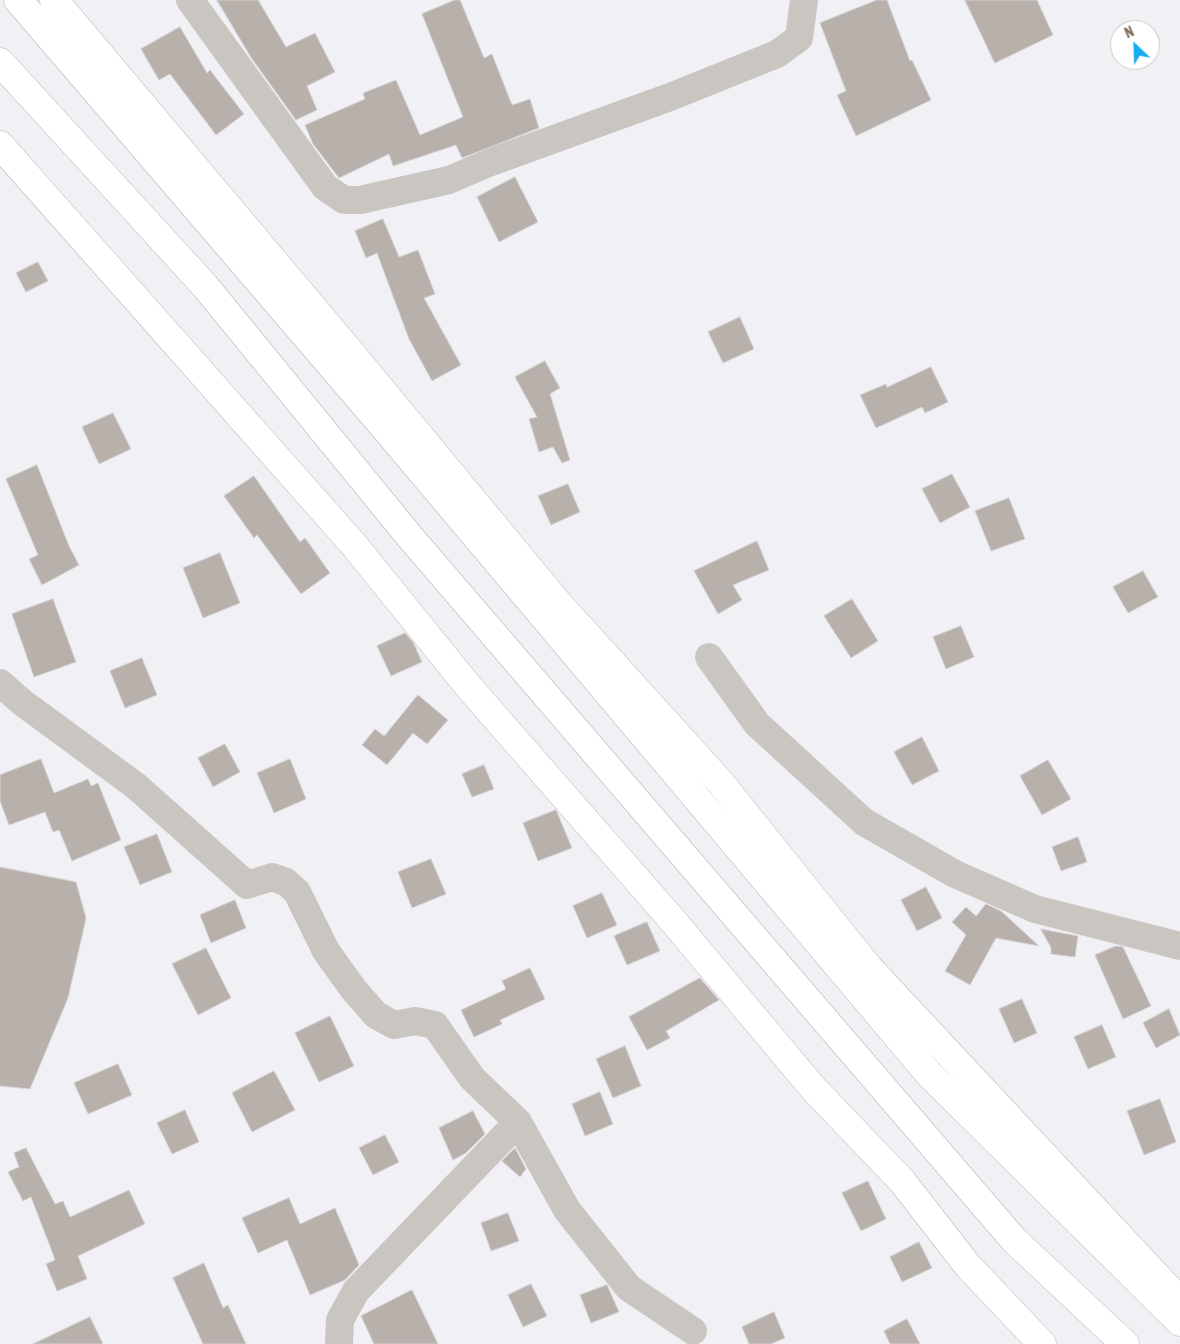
<!DOCTYPE html>
<style>
body{margin:0}
#map{position:relative;width:1180px;height:1344px;overflow:hidden;background:#f0f0f5;font-family:"Asap Condensed",sans-serif}
canvas{display:block}
.north{position:absolute;left:1110px;top:20px;width:50px;height:50px;box-sizing:border-box;background:#fff;border:1px solid #cec7c0;border-radius:50%;rotate:336deg;font-size:14px;font-weight:700;line-height:20px;text-align:center;color:#847361}
.north::after{content:'';display:block;margin:auto;width:18px;height:22px;background:#15adf0;clip-path:polygon(50% 0,100% 100%,50% 72%,0 100%)}
</style>
<div id="map">
<canvas width="1180" height="1344"></canvas>
<div class="north">N</div>
</div>
<script>
const c = document.querySelector('canvas').getContext('2d');
c.lineJoin = 'round';
function fill(path, color) {
  c.fillStyle = color;
  c.fill(path, 'evenodd');
}
function stroke(path, color, width, dash) {
  c.strokeStyle = color;
  c.lineWidth = width;
  c.lineCap = dash ? 'butt' : 'round';
  c.setLineDash(dash || []);
  c.stroke(path);
}
const building = new Path2D(`
 M 217,0 L 258,0 L 286,47 L 315,33 L 335,72 L 307,86 L 317,110 L 296,120 L 252,59 Z
 M 455,0 L 460,0 L 484,58 L 492,54 L 512,105 L 530,99 L 539,128 L 462,158 L 456,145 L 393,166 L 389,154 L 339,178 L 313,144 L 305,125 L 365,99 L 363,93 L 396,80 L 420,135 L 463,117 L 422,14 Z
 M 877,0 L 887,0 L 910,61 L 912,60 L 931,100 L 856,136 L 837,95 L 846,91 L 820,23 Z
 M 965,0 L 1037,0 L 1053,35 L 995,63 Z
 M 180,27 L 207,73 L 210,70 L 244,114 L 216,135 L 170,74 L 159,80 L 141,49 Z
 M 515,177 L 538,222 L 499,242 L 477,197 Z
 M 383,219 L 399,257 L 418,250 L 435,294 L 424,298 L 461,365 L 432,381 L 409,339 L 377,253 L 366,258 L 355,231 Z
 M 38,262 L 48,281 L 26,292 L 16,273 Z
 M 740,317 L 754,349 L 723,363 L 708,332 Z
 M 545,361 L 560,388 L 550,394 L 570,460 L 562,463 L 553,447 L 539,452 L 529,419 L 537,417 L 515,377 Z
 M 931,367 L 948,402 L 925,413 L 922,407 L 876,428 L 860,395 L 886,384 L 887,387 Z
 M 113,413 L 131,449 L 99,464 L 82,427 Z
 M 37,465 L 69,546 L 79,565 L 42,585 L 29,559 L 38,555 L 6,479 Z
 M 952,474 L 970,507 L 940,523 L 922,489 Z
 M 254,476 L 300,542 L 305,538 L 330,573 L 301,594 L 257,535 L 254,538 L 224,496 Z
 M 568,484 L 580,512 L 551,525 L 538,496 Z
 M 1009,498 L 1025,539 L 991,551 L 975,511 Z
 M 757,541 L 769,570 L 733,585 L 742,600 L 718,614 L 694,571 Z
 M 220,553 L 240,603 L 203,618 L 183,568 Z
 M 1143,571 L 1158,597 L 1128,613 L 1113,587 Z
 M 53,599 L 76,662 L 34,677 L 12,614 Z
 M 852,599 L 878,641 L 851,658 L 824,616 Z
 M 961,626 L 974,657 L 946,669 L 933,637 Z
 M 405,633 L 413,642 L 422,662 L 391,676 L 377,646 Z
 M 142,658 L 157,695 L 125,708 L 110,671 Z
 M 418,695 L 448,720 L 427,744 L 413,733 L 387,765 L 362,745 L 375,729 L 384,736 Z
 M 922,737 L 939,771 L 912,785 L 894,752 Z
 M 225,744 L 240,772 L 213,787 L 198,758 Z
 M 41,759 L 54,793 L 88,779 L 91,786 L 98,783 L 121,840 L 72,861 L 59,830 L 53,832 L 45,812 L 9,825 L 0,801 L 0,775 Z
 M 290,759 L 306,799 L 274,813 L 257,773 Z
 M 1048,760 L 1071,799 L 1042,815 L 1020,776 Z
 M 484,765 L 494,789 L 472,797 L 462,774 Z
 M 556,810 L 572,848 L 538,861 L 523,823 Z
 M 157,834 L 172,872 L 140,885 L 124,847 Z
 M 1078,837 L 1087,862 L 1061,871 L 1052,847 Z
 M 431,859 L 446,894 L 412,908 L 398,872 Z
 M 0,867 L 76,882 L 86,918 L 68,998 L 30,1089 L 0,1086 Z
 M 926,887 L 942,918 L 917,931 L 901,900 Z
 M 602,893 L 617,925 L 587,938 L 573,906 Z
 M 235,900 L 246,928 L 211,943 L 200,915 Z
 M 986,904 L 1001,911 L 1039,946 L 996,938 L 970,985 L 945,971 L 966,935 L 952,922 L 966,907 L 976,916 Z
 M 647,922 L 660,951 L 627,965 L 614,936 Z
 M 1041,929 L 1078,936 L 1075,957 L 1051,954 L 1051,948 Z
 M 1116,946 L 1123,947 L 1151,1006 L 1123,1019 L 1095,955 Z
 M 206,948 L 231,998 L 198,1015 L 172,964 Z
 M 530,968 L 545,999 L 500,1020 L 502,1024 L 474,1037 L 461,1010 L 506,989 L 502,981 Z
 M 700,978 L 719,1000 L 666,1031 L 670,1038 L 647,1050 L 629,1017 Z
 M 1022,999 L 1037,1033 L 1014,1043 L 999,1009 Z
 M 1169,1009 L 1180,1035 L 1156,1048 L 1143,1023 Z
 M 330,1016 L 354,1066 L 319,1082 L 295,1033 Z
 M 1102,1025 L 1116,1057 L 1088,1069 L 1074,1037 Z
 M 625,1046 L 641,1086 L 613,1098 L 596,1059 Z
 M 118,1064 L 132,1095 L 88,1114 L 74,1083 Z
 M 274,1071 L 295,1110 L 252,1132 L 232,1093 Z
 M 600,1092 L 613,1124 L 585,1136 L 572,1104 Z
 M 1160,1099 L 1176,1142 L 1144,1155 L 1127,1111 Z
 M 185,1110 L 199,1142 L 172,1154 L 157,1123 Z
 M 473,1111 L 485,1134 L 466,1153 L 453,1160 L 439,1128 Z
 M 385,1135 L 399,1162 L 373,1175 L 359,1148 Z
 M 26,1148 L 55,1204 L 63,1201 L 70,1217 L 129,1190 L 145,1224 L 78,1256 L 87,1279 L 57,1291 L 46,1264 L 55,1260 L 53,1254 L 31,1197 L 23,1201 L 8,1172 L 19,1167 L 14,1153 Z
 M 515,1148 L 526,1169 L 520,1177 L 502,1161 Z
 M 868,1181 L 886,1219 L 861,1231 L 842,1193 Z
 M 289,1198 L 300,1224 L 335,1208 L 359,1265 L 345,1280 L 310,1295 L 287,1240 L 258,1253 L 242,1218 Z
 M 508,1213 L 519,1241 L 491,1251 L 481,1223 Z
 M 919,1242 L 932,1268 L 902,1282 L 890,1257 Z
 M 204,1263 L 223,1308 L 228,1305 L 246,1344 L 203,1344 L 173,1278 Z
 M 531,1284 L 547,1316 L 523,1327 L 508,1295 Z
 M 607,1285 L 619,1312 L 591,1323 L 580,1295 Z
 M 412,1290 L 438,1344 L 374,1344 L 361,1316 Z
 M 774,1312 L 785,1338 L 771,1344 L 749,1344 L 742,1327 Z
 M 90,1317 L 103,1344 L 33,1344 Z
 M 907,1319 L 920,1344 L 890,1344 L 884,1331 Z`);
fill(building, '#b8b0aa');
stroke(building, '#d3d3d6', 1);
const secondary = new Path2D(`
 M 54,0 L 346,347 L 557,602 L 720,782 L 869,968 L 1180,1301
 M 0,145 L 354,545 L 468,686 L 674,922 L 813,1088 L 902,1181 L 968,1266 L 1042,1344`);
const highway = new Path2D(`
 M 18,0 L 383,426 L 929,1074 L 1180,1322
 M 0,62 L 205,286 L 410,537 L 1014,1240 L 1125,1344`);
stroke(secondary, '#bcb6b1', 29);
stroke(highway, '#b9b5b1', 29);
stroke(new Path2D(`
 M 190,0 L 325,187 L 344,200 L 360,200 L 449,180 L 491,162 L 670,97 L 777,54 L 799,38 L 804,0
 M 709,657 L 757,724 L 864,822 L 955,874 L 1035,909 L 1180,946
 M 0,683 L 23,703 L 136,786 L 247,885 L 272,877 L 286,882 L 297,892 L 326,951 L 354,990 L 376,1015 L 394,1025 L 415,1021 L 435,1025 L 472,1078 L 518,1122 L 567,1210 L 629,1288 L 693,1331
 M 339,1344 L 340,1320 L 356,1291 L 518,1122`), '#c9c5c1', 28);
stroke(secondary, '#fff', 28);
stroke(highway, '#fff', 28);
</script>
